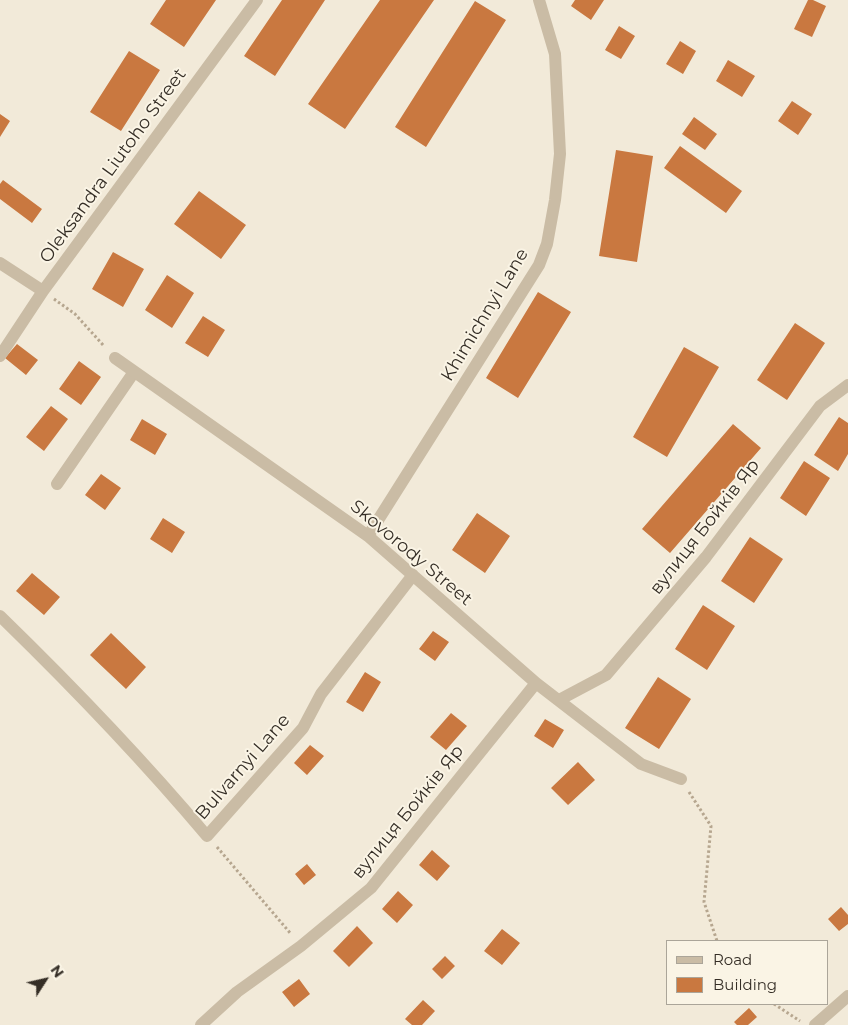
<!DOCTYPE html>
<meta charset="utf-8">
<style>
body{margin:0}
#map{position:relative;width:848px;height:1025px;overflow:hidden;background:#f2ead9;font-family:Montserrat,sans-serif}
canvas{display:block}
.legend{position:absolute;left:666px;top:940px;width:162px;height:65px;box-sizing:border-box;background:#faf4e5;border:1px solid #aba599;margin:0;padding:6px 9px;list-style:none;font-size:15px;color:#352e26}
.legend li{display:flex;align-items:center;gap:10px;height:25px}
.legend b{width:25px;border:1px solid #aba599}
.north{position:absolute;left:20px;top:955px;width:50px;height:50px;-webkit-text-stroke:4px #faf4e5;paint-order:stroke;rotate:55deg;font-size:14px;font-weight:700;line-height:20px;text-align:center;color:#352e26}
.north::after{content:'';display:block;margin:auto;width:18px;height:22px;background:#352e26;clip-path:polygon(50% 0,100% 100%,50% 72%,0 100%)}
</style>
<div id="map">
<canvas width="848" height="1025"></canvas>
<ul class="legend">
<li><b style="height:6px;background:#cabca5"></b>Road</li>
<li><b style="height:14px;background:#c97840"></b>Building</li>
</ul>
<div class="north">N</div>
</div>
<script>
const c = document.querySelector('canvas').getContext('2d');
c.lineJoin = 'round';
function fill(path, color) {
  c.fillStyle = color;
  c.fill(path, 'evenodd');
}
function stroke(path, color, width, dash) {
  c.strokeStyle = color;
  c.lineWidth = width;
  c.lineCap = dash ? 'butt' : 'round';
  c.setLineDash(dash || []);
  c.stroke(path);
}
function drawText(font, color, halo, rows, align = 'center') {
  c.font = font + ' Montserrat,sans-serif';
  c.lineWidth = 4;
  c.setLineDash([]);
  c.textBaseline = 'middle';
  c.strokeStyle = halo;
  c.fillStyle = color;
  for (const [text, x, y, turn = 0] of rows) {
    c.save();
    c.translate(x, y);
    c.rotate((+turn || 0) * Math.PI / 180);
    c.textAlign = isNaN(turn) ? turn : align;
    if (halo) c.strokeText(text, 0, 0);
    c.fillText(text, 0, 0);
    c.restore();
  }
}
fill(new Path2D(`
 M 166,0 L 216,0 L 184,47 L 150,24 Z
 M 282,0 L 325,0 L 275,76 L 244,56 Z
 M 380,0 L 434,0 L 345,129 L 308,104 Z
 M 575,0 L 604,0 L 591,20 L 571,6 Z
 M 808,0 L 813,0 L 826,6 L 812,37 L 794,29 Z
 M 475,1 L 506,20 L 426,147 L 395,127 Z
 M 619,26 L 635,36 L 621,59 L 605,50 Z
 M 680,41 L 696,51 L 683,74 L 666,64 Z
 M 129,51 L 160,70 L 121,131 L 90,112 Z
 M 728,60 L 755,76 L 742,97 L 716,81 Z
 M 792,101 L 812,114 L 798,135 L 778,121 Z
 M 0,114 L 10,121 L 0,137 Z
 M 694,117 L 717,134 L 705,150 L 682,134 Z
 M 680,146 L 742,191 L 726,213 L 664,168 Z
 M 616,150 L 653,156 L 637,262 L 599,256 Z
 M 3,180 L 42,209 L 32,223 L 0,199 L 0,184 Z
 M 199,191 L 246,225 L 221,259 L 174,224 Z
 M 113,252 L 144,269 L 123,307 L 92,289 Z
 M 167,275 L 194,293 L 172,328 L 145,310 Z
 M 538,292 L 571,312 L 518,398 L 486,378 Z
 M 203,316 L 225,330 L 208,357 L 185,343 Z
 M 795,323 L 825,343 L 787,400 L 757,380 Z
 M 17,344 L 38,360 L 26,375 L 5,358 Z
 M 684,347 L 719,367 L 667,457 L 633,437 Z
 M 79,361 L 101,377 L 81,405 L 59,389 Z
 M 51,406 L 68,419 L 44,451 L 26,437 Z
 M 839,417 L 848,423 L 848,454 L 838,471 L 814,455 Z
 M 142,419 L 167,434 L 155,455 L 130,440 Z
 M 733,424 L 761,448 L 670,553 L 642,529 Z
 M 804,461 L 830,478 L 806,516 L 780,498 Z
 M 101,474 L 121,488 L 105,510 L 85,495 Z
 M 477,513 L 510,536 L 485,573 L 452,550 Z
 M 163,518 L 185,532 L 172,553 L 150,539 Z
 M 750,537 L 783,559 L 754,603 L 721,581 Z
 M 32,573 L 60,597 L 44,615 L 16,591 Z
 M 703,605 L 735,626 L 707,670 L 675,649 Z
 M 433,631 L 449,642 L 435,661 L 419,649 Z
 M 111,633 L 146,667 L 126,689 L 90,655 Z
 M 365,672 L 381,682 L 363,712 L 346,702 Z
 M 658,677 L 691,699 L 659,749 L 625,728 Z
 M 451,713 L 467,726 L 446,750 L 430,737 Z
 M 545,719 L 564,730 L 553,748 L 534,736 Z
 M 310,745 L 324,756 L 307,775 L 294,763 Z
 M 578,762 L 595,780 L 568,805 L 551,788 Z
 M 432,850 L 450,866 L 437,881 L 419,865 Z
 M 307,864 L 316,875 L 304,885 L 295,874 Z
 M 398,891 L 413,905 L 397,923 L 382,909 Z
 M 841,907 L 848,915 L 848,924 L 839,931 L 828,919 Z
 M 357,926 L 373,943 L 349,967 L 333,951 Z
 M 502,929 L 520,943 L 502,965 L 484,951 Z
 M 445,956 L 455,966 L 442,979 L 432,969 Z
 M 299,979 L 310,994 L 294,1007 L 282,992 Z
 M 423,1000 L 435,1011 L 422,1025 L 412,1025 L 405,1019 Z
 M 749,1008 L 757,1017 L 748,1025 L 737,1025 L 734,1022 Z`), '#c97840');
stroke(new Path2D(`
 M 54,299 L 75,314 L 104,346
 M 689,792 L 711,826 L 704,902 L 717,941
 M 217,847 L 291,934
 M 774,1004 L 800,1021`), '#b6a68f', 3, [2.5, 2.5]);
stroke(new Path2D(`
 M 57,484 L 134,372`), '#cabca5', 12);
stroke(new Path2D(`
 M 0,263 L 43,291
 M 0,356 L 43,291 L 257,0
 M 115,358 L 368,536 L 536,683 L 641,764 L 681,779
 M 368,536 L 539,265 L 547,244 L 555,200 L 560,154 L 555,54 L 539,0
 M 0,616 C 72,686 142,759 207,836 L 303,728 L 321,694 L 413,575
 M 559,700 L 606,675 L 706,557 L 820,406 L 848,385
 M 201,1025 L 237,992 L 301,946 L 371,888 L 536,683
 M 815,1025 L 848,996`), '#cabca5', 12);
drawText('18px', '#352e26', '#faf4e5', [
 ["Oleksandra Liutoho Street",113,166,-54],
 ["Khimichnyi Lane",485,315,-59],
 ["вулиця Бойків Яр",705,527,-52],
 ["Skovorody Street",411,553,40],
 ["Bulvarnyi Lane",243,767,-49],
 ["вулиця Бойків Яр",408,812,-51]
]);
</script>
